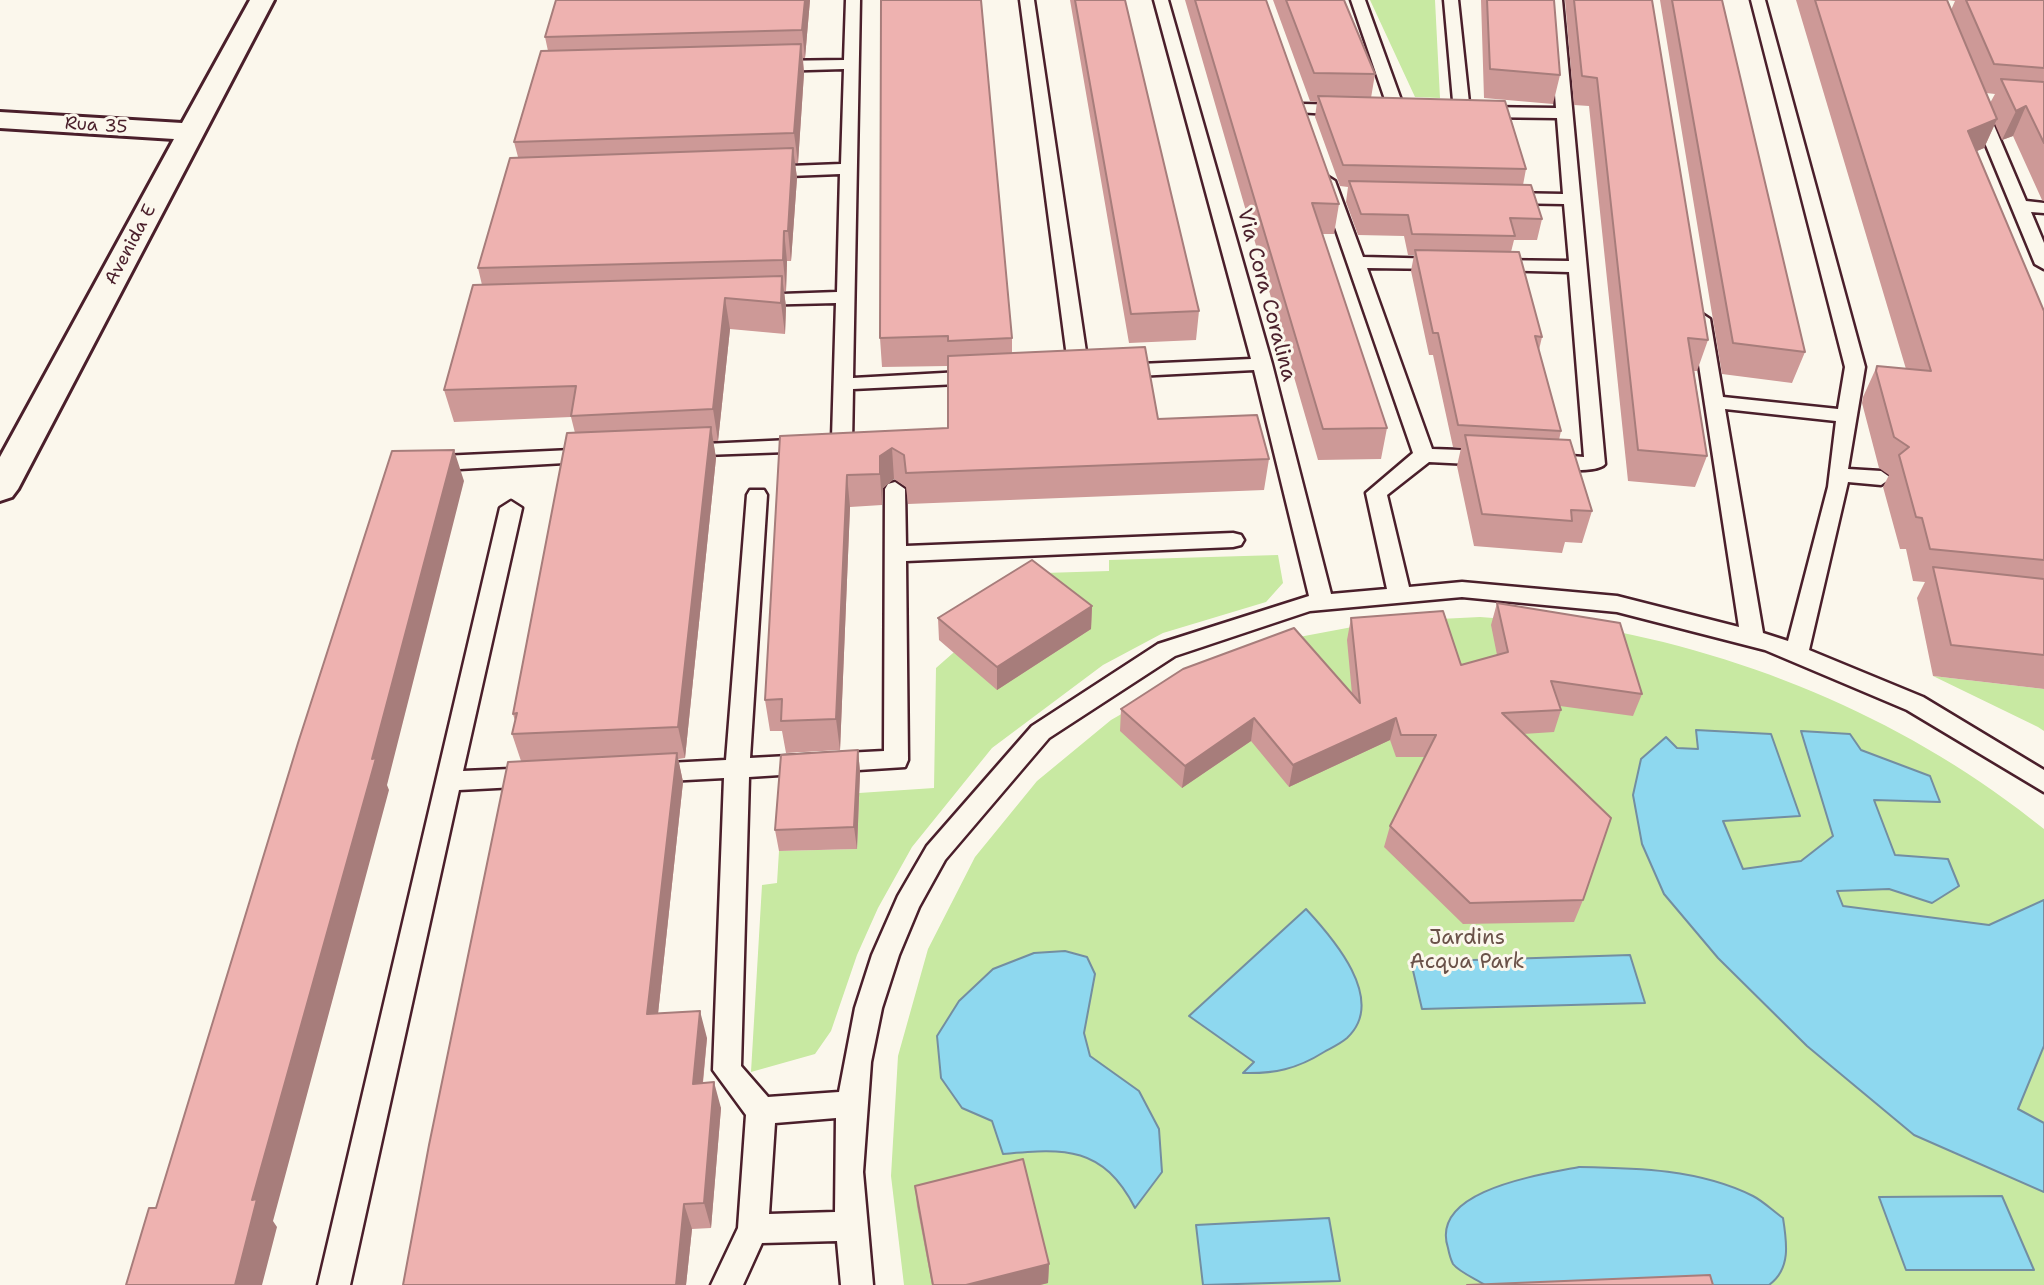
<!DOCTYPE html>
<style>
body{margin:0}
canvas{display:block;background:#fbf7ec}
</style>
<canvas width="2044" height="1285"></canvas>
<script>
const c = document.querySelector('canvas').getContext('2d');
c.lineJoin = 'round';
function fill(path, color) {
  c.fillStyle = color;
  c.fill(path, 'evenodd');
}
function stroke(path, color, width, dash) {
  c.strokeStyle = color;
  c.lineWidth = width;
  c.lineCap = dash ? 'butt' : 'round';
  c.setLineDash(dash || []);
  c.stroke(path);
}
function drawText(font, color, halo, rows, align = 'center') {
  c.font = font + ' "Shantell Sans",sans-serif';
  c.lineWidth = 6;
  c.setLineDash([]);
  c.textBaseline = 'middle';
  c.strokeStyle = halo;
  c.fillStyle = color;
  for (const [text, x, y, turn = 0] of rows) {
    c.save();
    c.translate(x, y);
    c.rotate((+turn || 0) * Math.PI / 180);
    c.textAlign = isNaN(turn) ? turn : align;
    if (halo) c.strokeText(text, 0, 0);
    c.fillText(text, 0, 0);
    c.restore();
  }
}
fill(new Path2D(`
 M 1370,0 L 1435,0 L 1440,98 L 1415,97 Z
 M 1278,555 L 1283,583 L 1266,602 L 1163,633 L 1103,665 L 992,748 L 912,847 L 878,908 L 857,955 L 831,1031 L 815,1054 L 751,1072 L 762,885 L 777,883 L 779,851 L 857,849 L 859,793 L 934,788 L 936,668 L 1044,573 L 1109,571 L 1109,560 Z
 M 1480,617 C 1515,620 1552,620 1586,626 C 1752,654 1913,723 2044,829 L 2044,1285 L 904,1285 L 891,1176 L 898,1056 L 928,949 L 975,857 L 1037,781 L 1111,720 L 1193,673 L 1283,640 L 1379,622 Z
 M 1933,676 L 2044,689 L 2044,731 L 2038,727 Z`), '#c8e9a2');
const water = new Path2D(`
 M 1696,730 L 1771,734 L 1800,816 L 1723,821 L 1743,869 L 1801,861 L 1833,836 L 1801,731 L 1850,734 L 1861,750 L 1930,776 L 1940,802 L 1874,800 L 1895,855 L 1948,859 L 1959,886 L 1932,903 L 1889,889 L 1837,891 L 1843,906 L 1989,925 L 2044,900 L 2044,1046 L 2018,1109 L 2044,1123 L 2044,1192 L 1914,1135 L 1807,1046 L 1718,958 L 1664,894 L 1642,844 L 1633,795 L 1641,759 L 1666,737 L 1677,748 L 1698,749 Z
 M 1306,909 C 1332,937 1388,1000 1347,1038 C 1340,1044 1331,1048 1324,1052 C 1297,1069 1274,1074 1243,1073 L 1254,1062 L 1189,1016 Z
 M 1065,951 L 1087,957 L 1095,974 L 1084,1033 L 1090,1056 L 1139,1091 L 1159,1129 L 1162,1172 L 1135,1208 C 1103,1146 1065,1148 1003,1154 L 992,1121 L 962,1108 L 941,1078 L 937,1036 L 959,1001 L 993,969 L 1034,953 Z
 M 1630,955 L 1645,1003 L 1422,1009 L 1411,962 Z
 M 1579,1167 C 1637,1168 1699,1169 1753,1196 C 1763,1201 1773,1211 1783,1218 C 1787,1243 1791,1269 1769,1285 L 1485,1285 C 1476,1279 1459,1272 1453,1264 C 1451,1260 1449,1253 1448,1248 C 1429,1190 1540,1175 1579,1167 Z
 M 2002,1196 L 2034,1270 L 1906,1270 L 1879,1197 Z
 M 1329,1218 L 1340,1281 L 1203,1285 L 1196,1225 Z`);
fill(water, '#8ed8ef');
stroke(water, '#738ea1', 2);
const service = new Path2D(`
 M 846,0 L 860,0 L 853,378 L 979,371 L 989,377 L 979,383 L 853,389 L 852,444 L 842,450 L 677,456 L 674,451 L 684,445 L 832,438 L 836,303 L 754,305 L 745,300 L 754,295 L 837,292 L 840,174 L 764,177 L 756,172 L 764,167 L 841,164 L 844,69 L 774,71 L 766,66 L 774,61 L 844,60 Z
 M 1020,0 L 1034,0 L 1089,372 L 1079,378 L 1069,372 Z
 M 1154,0 L 1168,0 L 1272,364 L 1331,594 L 1387,589 L 1366,493 L 1413,453 L 1319,181 L 1327,176 L 1335,181 L 1363,257 L 1444,259 L 1453,264 L 1444,269 L 1367,268 L 1432,449 L 1490,451 L 1500,458 L 1490,465 L 1429,462 L 1387,495 L 1409,587 L 1462,582 L 1617,596 L 1739,627 L 1692,319 L 1701,313 L 1710,319 L 1723,397 L 1838,409 L 1845,367 L 1751,0 L 1765,0 L 1865,367 L 1848,469 L 1881,471 L 1891,478 L 1881,485 L 1848,482 L 1809,650 L 1923,697 L 2044,770 L 2044,792 L 1907,710 L 1765,650 L 1617,612 L 1462,597 L 1310,611 L 1175,656 L 1049,738 L 945,860 L 919,907 L 899,955 L 882,1008 L 871,1062 L 863,1172 L 873,1285 L 841,1285 L 837,1241 L 762,1243 L 743,1285 L 711,1285 L 738,1228 L 746,1115 L 713,1070 L 724,778 L 649,782 L 640,780 L 637,773 L 640,766 L 649,764 L 726,760 L 747,495 L 750,490 L 764,490 L 767,495 L 750,758 L 884,751 L 885,489 L 888,484 L 895,482 L 905,489 L 906,546 L 1233,533 L 1241,535 L 1244,540 L 1241,545 L 1233,547 L 906,561 L 908,760 L 905,767 L 749,777 L 741,1066 L 768,1097 L 839,1092 L 855,1008 L 872,955 L 898,896 L 927,846 L 1032,726 L 1158,644 L 1309,596 L 1254,370 L 1118,377 L 1108,371 L 1118,365 L 1251,359 ZM 1725,409 L 1836,421 L 1828,487 L 1788,641 L 1763,633 ZM 836,1118 L 835,1212 L 769,1214 L 775,1123 Z
 M 1351,0 L 1365,0 L 1405,111 L 1403,114 L 1397,116 L 1389,111 Z
 M 1444,0 L 1458,0 L 1470,112 L 1462,117 L 1454,112 Z
 M 1548,0 L 1562,0 L 1605,464 C 1598,474 1542,471 1535,461 L 1545,454 L 1584,457 L 1569,272 L 1492,270 L 1483,265 L 1492,260 L 1569,261 L 1564,204 L 1507,203 L 1499,198 L 1507,193 L 1563,194 L 1557,118 L 1480,117 L 1472,112 L 1480,107 L 1556,108 Z
 M 1302,104 L 1347,105 L 1355,110 L 1347,115 L 1296,112 L 1296,106 Z
 M 1979,104 L 1987,109 L 2026,201 L 2044,203 L 2044,213 L 2031,212 L 2044,243 L 2044,269 L 2035,264 L 1971,109 Z
 M 593,449 L 603,456 L 600,461 L 442,470 L 432,463 L 442,456 Z
 M 511,501 L 522,508 L 463,771 L 535,768 L 544,770 L 547,777 L 544,784 L 535,786 L 459,790 L 350,1285 L 318,1285 L 500,508 Z`);
const minor = new Path2D(`
 M 250,0 L 274,0 L 18,489 L 12,497 L 0,501 L 0,457 L 174,139 L 0,128 L 0,112 L 182,123 Z`);
stroke(service, '#4a1f2b', 5);
stroke(minor, '#4a1f2b', 6);
fill(service, '#fbf7ec');
fill(minor, '#fbf7ec');
fill(new Path2D(`
 M 556,0 L 810,0 L 805,58 L 803,58 L 804,73 L 798,163 L 795,163 L 797,178 L 791,261 L 787,261 L 786,291 L 784,291 L 786,307 L 785,334 L 730,329 L 718,441 L 713,441 L 716,458 L 685,758 L 678,759 L 683,782 L 658,1014 L 707,1038 L 703,1083 L 721,1108 L 711,1228 L 692,1229 L 686,1285 L 403,1285 L 521,761 L 512,734 L 515,721 L 513,714 L 575,433 L 571,417 L 454,422 L 444,390 L 482,285 L 478,268 L 518,157 L 514,142 L 548,51 L 545,37 Z
 M 881,0 L 1012,338 L 1012,353 L 1158,419 L 1269,459 L 1264,490 L 908,504 L 906,487 L 894,479 L 883,488 L 882,505 L 850,507 L 840,750 L 786,753 L 782,731 L 770,731 L 765,700 L 780,436 L 948,428 L 948,366 L 882,367 L 880,338 Z
 M 1070,0 L 1125,0 L 1199,311 L 1196,340 L 1129,343 Z
 M 1185,0 L 1266,0 L 1339,204 L 1334,234 L 1322,234 L 1387,428 L 1381,459 L 1318,460 Z
 M 1273,0 L 1344,0 L 1375,74 L 1371,98 L 1526,169 L 1523,185 L 1542,219 L 1537,240 L 1514,240 L 1511,252 L 1542,337 L 1539,350 L 1561,431 L 1559,440 L 1592,511 L 1582,543 L 1565,542 L 1562,553 L 1474,546 L 1457,466 L 1461,448 L 1453,447 L 1433,355 L 1429,355 L 1411,271 L 1414,255 L 1408,255 L 1404,236 L 1358,235 L 1346,202 L 1348,187 L 1340,186 L 1315,117 L 1317,102 L 1310,101 Z
 M 1481,0 L 1554,0 L 1560,75 L 1553,104 L 1484,98 Z
 M 1565,0 L 1652,0 L 1708,340 L 1697,371 L 1694,371 L 1707,456 L 1695,487 L 1628,481 L 1589,106 L 1574,105 Z
 M 1660,0 L 1722,0 L 1805,352 L 1792,383 L 1722,374 Z
 M 1796,0 L 2044,0 L 2044,201 L 2042,200 L 2013,136 L 2002,140 L 1995,124 L 1984,148 L 1976,151 L 2044,311 L 2044,689 L 1933,676 L 1917,598 L 1925,582 L 1913,581 L 1906,549 L 1900,549 L 1883,487 L 1889,475 L 1879,468 L 1862,403 L 1863,397 L 1877,366 L 1906,369 ZM 1947,0 L 1955,1 L 1951,10 ZM 1986,93 L 1995,94 L 1990,103 Z
 M 1497,603 L 1642,694 L 1633,716 L 1560,706 L 1561,710 L 1554,732 L 1523,734 L 1583,900 L 1574,922 L 1463,924 L 1384,847 L 1390,826 L 1425,757 L 1396,757 L 1390,740 L 1289,787 L 1251,741 L 1182,788 L 1120,731 L 1121,709 L 1352,694 L 1347,640 L 1351,618 L 1461,665 L 1497,655 L 1491,625 Z
 M 1092,606 L 1091,629 L 997,690 L 939,640 L 938,618 Z
 M 858,750 L 860,772 L 857,849 L 779,851 L 775,830 Z
 M 915,1186 L 1049,1264 L 1048,1283 L 1040,1285 L 932,1285 L 917,1206 Z`), '#cd9997');
fill(new Path2D(`
 M 805,0 L 810,0 L 805,58 L 802,30 Z
 M 801,44 L 804,73 L 798,163 L 794,133 Z
 M 2026,106 L 2013,136 L 2002,140 L 2016,111 Z
 M 1997,119 L 1984,148 L 1955,161 L 1968,131 Z
 M 793,148 L 797,178 L 791,261 L 788,231 Z
 M 784,231 L 787,261 L 786,291 L 783,260 Z
 M 782,276 L 786,307 L 785,334 L 781,303 Z
 M 725,298 L 730,329 L 718,441 L 713,409 Z
 M 711,427 L 716,458 L 685,758 L 678,727 Z
 M 892,448 L 894,479 L 883,488 L 882,505 L 880,474 L 880,456 Z
 M 454,450 L 464,481 L 387,785 L 389,790 L 273,1221 L 277,1227 L 262,1285 L 235,1285 L 252,1200 L 372,759 Z
 M 847,475 L 850,507 L 840,750 L 836,719 Z
 M 1092,606 L 1091,629 L 997,690 L 997,667 Z
 M 1254,718 L 1251,741 L 1182,788 L 1185,766 Z
 M 1396,718 L 1390,740 L 1289,787 L 1293,765 Z
 M 858,750 L 860,772 L 857,849 L 854,827 Z
 M 677,753 L 683,782 L 655,1041 L 647,1014 Z
 M 700,1011 L 707,1038 L 700,1110 L 693,1084 Z
 M 714,1082 L 721,1108 L 711,1228 L 704,1203 Z
 M 684,1204 L 692,1229 L 686,1285 L 676,1285 Z
 M 1049,1264 L 1048,1283 L 1040,1285 L 966,1285 Z`), '#a77d7b');
const building = new Path2D(`
 M 556,0 L 805,0 L 802,30 L 545,37 Z
 M 881,0 L 981,0 L 1012,338 L 948,341 L 948,336 L 880,338 Z
 M 1075,0 L 1125,0 L 1199,311 L 1131,314 Z
 M 1195,0 L 1266,0 L 1339,204 L 1312,203 L 1387,428 L 1323,429 Z
 M 1286,0 L 1344,0 L 1375,74 L 1314,73 Z
 M 1487,0 L 1554,0 L 1560,75 L 1490,69 Z
 M 1574,0 L 1652,0 L 1708,340 L 1688,338 L 1707,456 L 1638,450 L 1597,78 L 1582,76 Z
 M 1672,0 L 1722,0 L 1805,352 L 1733,343 Z
 M 1815,0 L 1947,0 L 1997,119 L 1968,131 L 2044,311 L 2044,560 L 1930,549 L 1922,518 L 1916,517 L 1899,455 L 1909,447 L 1894,437 L 1876,371 L 1877,366 L 1931,371 Z
 M 1966,0 L 2044,0 L 2044,68 L 1994,64 Z
 M 801,44 L 794,133 L 514,142 L 541,51 Z
 M 2001,79 L 2044,82 L 2044,143 L 2026,106 L 2016,111 Z
 M 1318,96 L 1505,101 L 1526,169 L 1343,165 Z
 M 793,148 L 788,231 L 784,231 L 783,260 L 478,268 L 510,158 Z
 M 1349,181 L 1531,185 L 1542,219 L 1510,218 L 1515,236 L 1412,234 L 1408,215 L 1361,214 Z
 M 1415,250 L 1519,252 L 1542,337 L 1535,336 L 1561,431 L 1458,425 L 1438,333 L 1433,333 Z
 M 782,276 L 781,303 L 725,298 L 713,409 L 571,416 L 576,386 L 444,390 L 473,285 Z
 M 1145,347 L 1158,419 L 1257,415 L 1269,459 L 906,473 L 904,455 L 892,448 L 880,456 L 880,474 L 847,475 L 836,719 L 781,721 L 782,699 L 765,700 L 780,436 L 948,428 L 948,356 Z
 M 711,427 L 678,727 L 512,734 L 517,713 L 513,714 L 567,433 Z
 M 1465,435 L 1570,440 L 1592,511 L 1571,510 L 1572,521 L 1482,514 Z
 M 454,450 L 372,759 L 376,758 L 252,1200 L 257,1199 L 235,1285 L 126,1285 L 149,1208 L 156,1208 L 298,743 L 392,451 Z
 M 1032,560 L 1092,606 L 997,667 L 938,618 Z
 M 1933,567 L 2044,579 L 2044,655 L 1951,645 Z
 M 1497,603 L 1620,623 L 1642,694 L 1551,681 L 1561,710 L 1502,713 L 1611,818 L 1583,900 L 1470,903 L 1390,826 L 1436,735 L 1401,735 L 1396,718 L 1293,765 L 1254,718 L 1185,766 L 1121,709 L 1183,669 L 1294,628 L 1360,703 L 1351,618 L 1443,611 L 1461,665 L 1508,652 Z
 M 858,750 L 854,827 L 775,830 L 781,755 Z
 M 677,753 L 647,1014 L 700,1011 L 693,1084 L 714,1082 L 704,1203 L 684,1204 L 676,1285 L 403,1285 L 429,1145 L 508,762 Z
 M 1023,1159 L 1049,1264 L 966,1285 L 933,1285 L 915,1186 Z
 M 1710,1275 L 1713,1285 L 1467,1285 Z`);
fill(building, '#eeb2b0');
stroke(building, '#a77d7b', 2);
drawText('18px', '#4a1f2b', '#fbf7ec', [
 ["Rua 35",96,126,4],
 ["Avenida E",131,245,-62]
]);
drawText('21px', '#4a1f2b', '#fbf7ec', [
 ["Via Cora Coralina",1266,295,75]
]);
drawText('21px', '#6a5249', '#fbf7ec', [
 ["Jardins",1467,939],
 ["Acqua Park",1467,963]
]);
</script>
